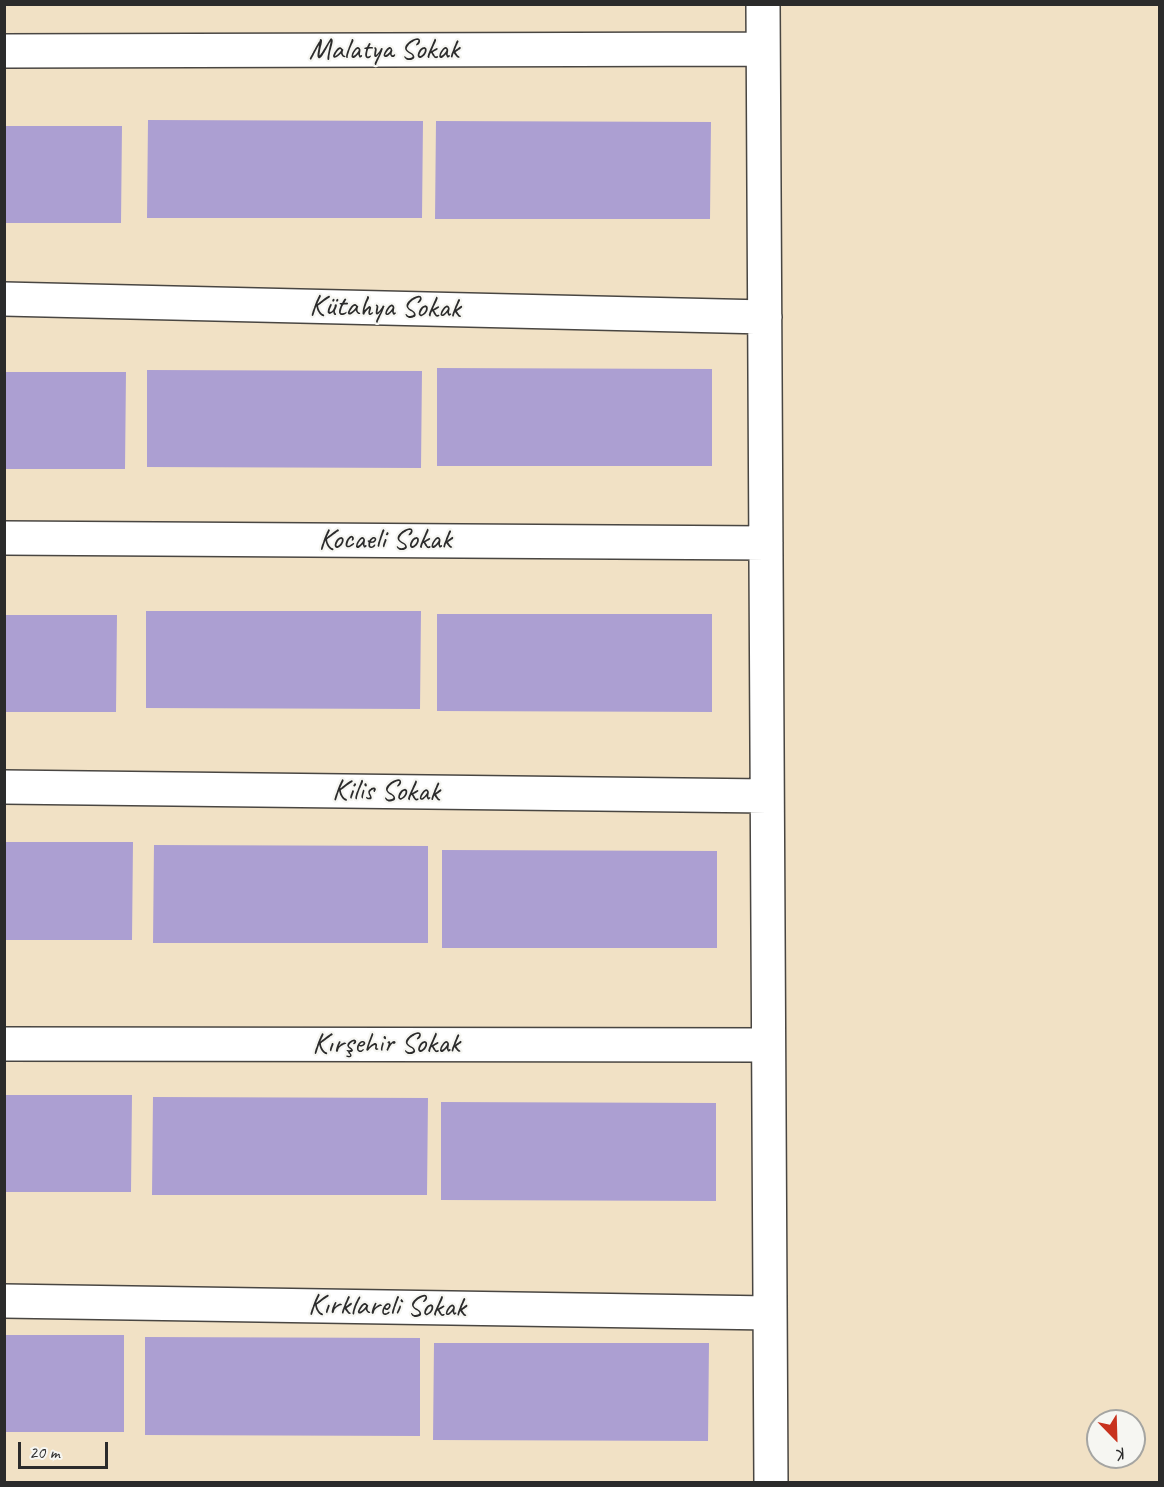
<!DOCTYPE html>
<meta charset="utf-8">
<style>
body{margin:0}
#map{position:relative;width:1164px;height:1487px;overflow:hidden;background:#f1e1c5;font-family:Caveat,sans-serif}
canvas{display:block}
.frame{position:absolute;inset:0;border:6px solid #2b2b2b;pointer-events:none}
.north{position:absolute;left:1086px;top:1409px;width:60px;height:60px;box-sizing:border-box;background:#f6f6f2;border:2px solid #a5a5a2;border-radius:50%;rotate:157deg;font-size:16px;font-weight:700;line-height:24px;text-align:center;color:#2b2b2b}
.north::after{content:'';display:block;margin:auto;width:21px;height:27px;background:#c8321e;clip-path:polygon(50% 0,100% 100%,50% 72%,0 100%)}
.scale{position:absolute;left:18px;top:1442px;width:90px;height:27px;box-sizing:border-box;border:3px solid #2b2b2b;border-top:0;padding-left:8px;font-size:18px;line-height:21px;white-space:nowrap;color:#2b2b2b;-webkit-text-stroke:4px #f6f6f2;paint-order:stroke}
</style>
<div id="map">
<canvas width="1164" height="1487"></canvas>
<div class="frame"></div>
<div class="north">K</div>
<div class="scale">20 m</div>
</div>
<script>
const c = document.querySelector('canvas').getContext('2d');
c.lineJoin = 'round';
function fill(path, color) {
  c.fillStyle = color;
  c.fill(path, 'evenodd');
}
function stroke(path, color, width, dash) {
  c.strokeStyle = color;
  c.lineWidth = width;
  c.lineCap = dash ? 'butt' : 'round';
  c.setLineDash(dash || []);
  c.stroke(path);
}
function drawText(font, color, halo, rows, align = 'center') {
  c.font = font + ' Caveat,sans-serif';
  c.lineWidth = 4.5;
  c.setLineDash([]);
  c.textBaseline = 'middle';
  c.strokeStyle = halo;
  c.fillStyle = color;
  for (const [text, x, y, turn = 0] of rows) {
    c.save();
    c.translate(x, y);
    c.rotate((+turn || 0) * Math.PI / 180);
    c.textAlign = isNaN(turn) ? turn : align;
    if (halo) c.strokeText(text, 0, 0);
    c.fillText(text, 0, 0);
    c.restore();
  }
}
fill(new Path2D(`
 M 148,120 L 423,121 L 422,218 L 147,218 Z
 M 436,121 L 711,122 L 710,219 L 435,219 Z
 M 4,126 L 122,126 L 121,223 L 4,223 Z
 M 437,368 L 712,369 L 712,466 L 437,466 Z
 M 147,370 L 422,371 L 421,468 L 147,467 Z
 M 4,372 L 126,372 L 125,469 L 4,469 Z
 M 146,611 L 421,611 L 420,709 L 146,708 Z
 M 437,614 L 712,614 L 712,712 L 437,711 Z
 M 4,615 L 117,615 L 116,712 L 4,712 Z
 M 4,842 L 133,842 L 132,940 L 4,940 Z
 M 154,845 L 428,846 L 428,943 L 153,943 Z
 M 442,850 L 717,851 L 717,948 L 442,948 Z
 M 4,1095 L 132,1095 L 131,1192 L 4,1192 Z
 M 153,1097 L 428,1098 L 427,1195 L 152,1195 Z
 M 441,1102 L 716,1103 L 716,1201 L 441,1200 Z
 M 4,1335 L 124,1335 L 124,1432 L 4,1432 Z
 M 145,1337 L 420,1338 L 420,1436 L 145,1435 Z
 M 434,1343 L 709,1343 L 708,1441 L 433,1440 Z`), '#ac9fd2');
const minor = new Path2D(`
 M 763,4 L 771,1482
 M 4,51 L 763,49
 M 4,299 L 765,317
 M 4,538 L 766,543
 M 4,787 L 767,796
 M 4,1044 L 768,1045
 M 4,1301 L 770,1313`);
stroke(minor, '#494642', 36);
stroke(minor, '#fff', 33);
drawText('30px', '#2b2b2b', '#f6f6f2', [
 ["Malatya Sokak",384,50],
 ["Kütahya Sokak",385,308,1],
 ["Kocaeli Sokak",385,540],
 ["Kilis Sokak",386,792,1],
 ["Kırşehir Sokak",386,1044],
 ["Kırklareli Sokak",387,1307,1]
]);
</script>
